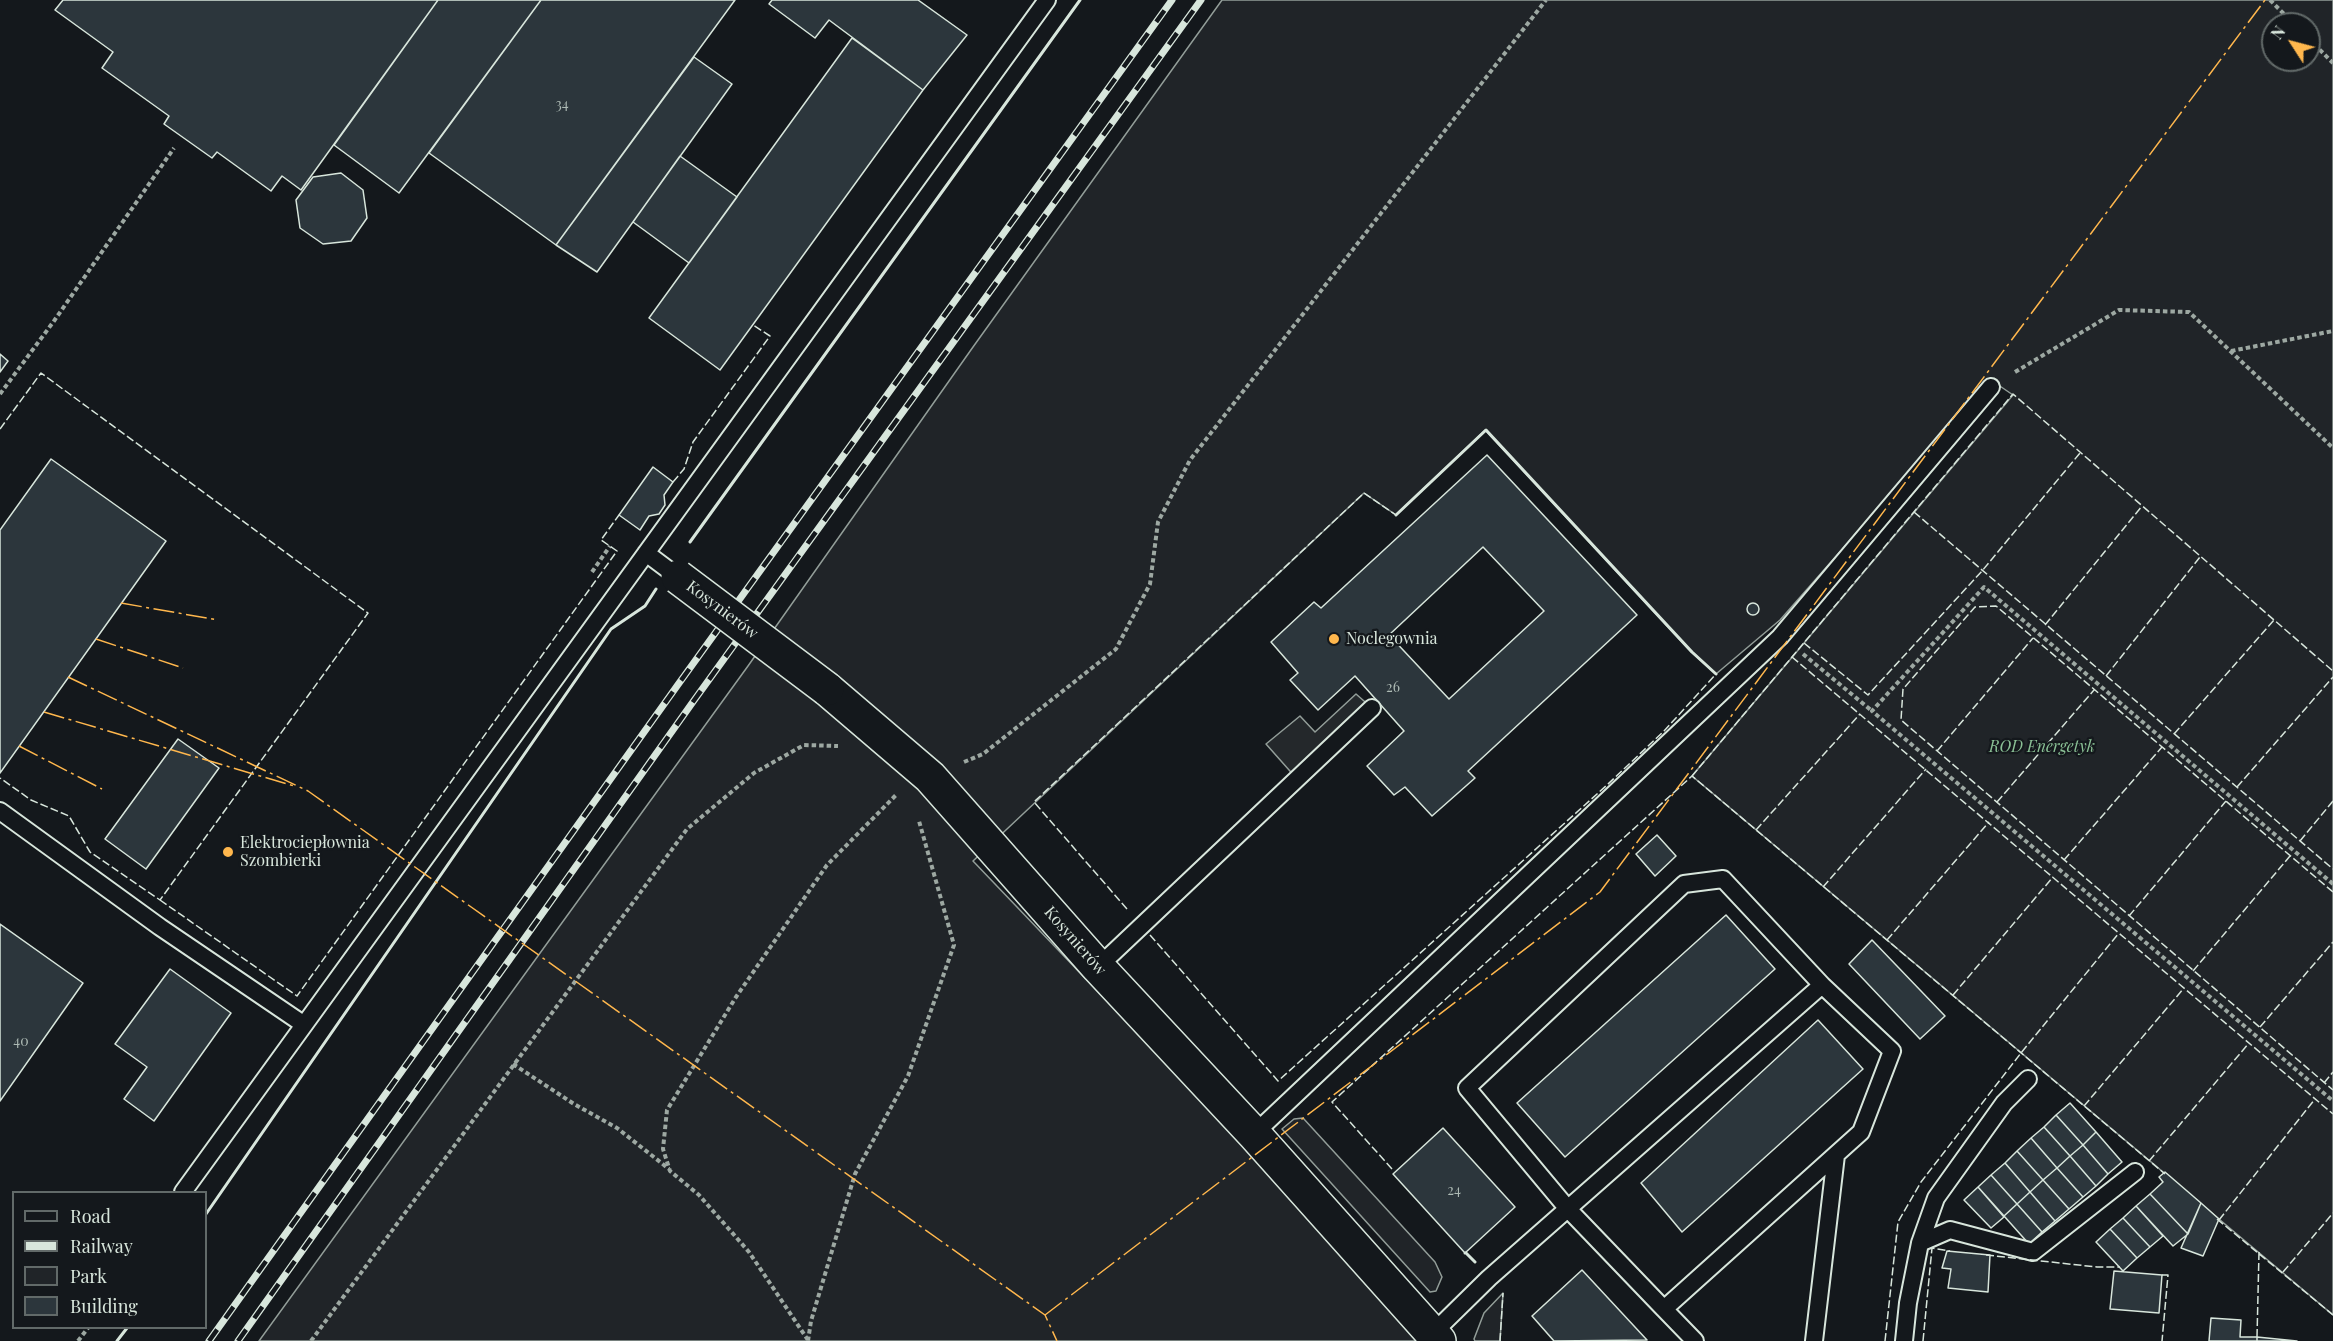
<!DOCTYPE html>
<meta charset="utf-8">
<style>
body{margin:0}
#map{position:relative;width:2333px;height:1341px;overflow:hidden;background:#14181c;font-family:"Playfair Display",serif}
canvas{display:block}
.legend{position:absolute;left:12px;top:1191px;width:195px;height:138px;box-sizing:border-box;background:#14181c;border:2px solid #626a69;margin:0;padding:8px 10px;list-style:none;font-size:18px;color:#d8e6dc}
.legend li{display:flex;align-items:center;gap:12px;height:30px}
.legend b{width:30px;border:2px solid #626a69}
.north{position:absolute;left:2261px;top:12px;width:60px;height:60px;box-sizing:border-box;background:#14181c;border:2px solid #626a69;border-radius:50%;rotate:306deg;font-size:16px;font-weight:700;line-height:24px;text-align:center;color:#d8e6dc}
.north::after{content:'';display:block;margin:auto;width:21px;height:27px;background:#ffb74d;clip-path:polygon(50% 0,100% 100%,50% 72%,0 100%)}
</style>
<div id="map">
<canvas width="2333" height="1341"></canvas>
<ul class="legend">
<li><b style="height:8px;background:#14181c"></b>Road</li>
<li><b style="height:8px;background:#d8e6dc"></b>Railway</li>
<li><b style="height:16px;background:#202428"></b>Park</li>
<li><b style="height:16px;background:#2c363c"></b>Building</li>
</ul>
<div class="north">N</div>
</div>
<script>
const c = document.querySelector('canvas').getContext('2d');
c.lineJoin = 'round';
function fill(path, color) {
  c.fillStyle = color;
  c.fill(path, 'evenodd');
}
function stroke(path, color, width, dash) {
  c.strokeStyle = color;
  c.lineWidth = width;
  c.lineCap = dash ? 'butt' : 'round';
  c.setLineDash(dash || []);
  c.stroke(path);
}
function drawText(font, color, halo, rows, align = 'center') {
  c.font = font + ' "Playfair Display",serif';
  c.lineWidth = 4.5;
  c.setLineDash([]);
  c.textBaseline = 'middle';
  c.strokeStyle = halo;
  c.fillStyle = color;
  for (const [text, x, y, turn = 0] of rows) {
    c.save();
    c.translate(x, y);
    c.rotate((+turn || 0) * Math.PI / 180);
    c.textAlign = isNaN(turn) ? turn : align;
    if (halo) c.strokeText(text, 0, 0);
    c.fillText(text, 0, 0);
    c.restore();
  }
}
const green = new Path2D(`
 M 1222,0 L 2333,0 L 2333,1315 L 1692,776 L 2013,395 L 1991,380 L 1780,620 L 1716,674 L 1691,652 L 1485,430 L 1396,515 L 1364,493 L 973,861 L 1216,1115 L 1439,1341 L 259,1341 L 748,666 L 973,347 ZM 2273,24 L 2309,24 L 2309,60 L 2273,60 Z
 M 1303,1118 L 1435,1262 L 1442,1277 L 1436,1291 L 1430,1292 L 1282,1129 L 1294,1119 Z
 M 1503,1293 L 1500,1341 L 1475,1341 L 1474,1339 L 1484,1313 Z`);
fill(green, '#202428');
stroke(green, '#939e99', 1.5);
const parking = new Path2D(`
 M 1356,694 L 1372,708 L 1297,779 L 1266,744 L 1300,716 L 1315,732 Z`);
fill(parking, '#24282b');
stroke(parking, '#939e99', 1.5);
const building = new Path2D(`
 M 63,0 L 438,0 L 301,190 L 282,176 L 271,191 L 217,152 L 212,158 L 164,124 L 169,116 L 102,68 L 113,52 L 55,10 Z
 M 438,0 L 541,0 L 399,193 L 334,145 Z
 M 541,0 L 735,0 L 556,245 L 429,153 Z
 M 772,0 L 918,0 L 967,35 L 923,90 L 829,20 L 815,38 L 769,4 Z
 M 852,38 L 923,90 L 720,370 L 649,318 Z
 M 694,57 L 732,84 L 597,272 L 556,245 Z
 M 680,156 L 737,197 L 689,263 L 633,222 Z
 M 341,173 L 363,190 L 367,218 L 351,241 L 323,244 L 300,228 L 296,200 L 313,177 Z
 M 0,354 L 8,361 L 0,372 Z
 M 1487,455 L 1637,615 L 1468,771 L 1475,778 L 1432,816 L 1405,787 L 1394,795 L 1367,766 L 1404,731 L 1355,676 L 1318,710 L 1290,680 L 1298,673 L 1271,642 L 1314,602 L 1321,608 ZM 1483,547 L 1544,611 L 1449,699 L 1389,635 Z
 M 51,459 L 166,541 L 0,773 L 0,530 Z
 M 653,467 L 673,482 L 664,495 L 665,505 L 659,514 L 649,516 L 640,530 L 619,515 Z
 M1747 609a6 6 0 1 1 12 0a6 6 0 1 1-12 0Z
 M 178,739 L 219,768 L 146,869 L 105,839 Z
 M 1657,835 L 1676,856 L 1655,876 L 1636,854 Z
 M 1726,915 L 1775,969 L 1565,1157 L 1517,1103 Z
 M 0,924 L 83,983 L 0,1101 Z
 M 1872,940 L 1945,1016 L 1920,1039 L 1849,964 Z
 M 170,969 L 231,1013 L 154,1121 L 124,1099 L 147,1067 L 115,1044 Z
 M 1818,1020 L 1863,1069 L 1682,1232 L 1641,1183 Z
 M 2070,1103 L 2096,1132 L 2083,1145 L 2056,1115 Z
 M 2056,1115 L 2083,1145 L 2070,1156 L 2044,1127 Z
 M 2044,1127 L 2070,1156 L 2057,1168 L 2031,1138 Z
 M 1443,1128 L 1515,1207 L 1465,1253 L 1393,1174 Z
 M 2096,1132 L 2122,1162 L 2108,1174 L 2083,1145 Z
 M 2031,1138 L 2057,1168 L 2043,1180 L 2017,1151 Z
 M 2083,1145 L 2108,1174 L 2096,1186 L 2070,1156 Z
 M 2017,1151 L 2043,1180 L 2030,1192 L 2005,1163 Z
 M 2070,1156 L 2096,1186 L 2083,1197 L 2057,1168 Z
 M 2005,1163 L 2030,1192 L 2017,1204 L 1991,1175 Z
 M 2057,1168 L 2083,1197 L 2069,1209 L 2043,1180 Z
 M 2165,1172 L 2201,1203 L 2188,1234 L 2150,1194 L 2163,1182 L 2159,1177 Z
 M 1991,1175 L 2017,1204 L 2004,1216 L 1978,1187 Z
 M 2043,1180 L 2069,1209 L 2055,1221 L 2030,1192 Z
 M 1978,1187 L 2004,1217 L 1991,1228 L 1964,1200 Z
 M 2030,1192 L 2055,1221 L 2042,1232 L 2017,1204 Z
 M 2150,1194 L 2188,1234 L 2173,1246 L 2136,1206 Z
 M 2201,1203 L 2219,1219 L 2203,1256 L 2181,1248 Z
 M 2017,1204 L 2042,1232 L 2029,1244 L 2004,1216 Z
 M 2136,1206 L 2163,1236 L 2150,1247 L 2123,1218 Z
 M 2123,1218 L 2150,1247 L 2137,1258 L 2110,1229 Z
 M 2110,1229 L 2137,1258 L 2123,1271 L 2096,1242 Z
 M 1947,1251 L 1990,1255 L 1988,1292 L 1948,1288 L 1951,1269 L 1942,1268 Z
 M 1582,1270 L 1647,1340 L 1554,1341 L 1532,1316 Z
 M 2114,1271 L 2162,1275 L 2159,1313 L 2110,1309 Z
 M 2211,1318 L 2241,1320 L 2240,1337 L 2257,1337 L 2257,1341 L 2209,1341 Z
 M 2257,1337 L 2297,1341 L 2257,1341 Z`);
fill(building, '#2c363c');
stroke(building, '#d8e6dc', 1.5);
const lane = new Path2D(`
 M 646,553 L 678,577
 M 0,811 L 160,927 L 303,1024
 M 1098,967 L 1372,708
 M 1254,1134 L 1780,637 L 1991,387
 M 183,1192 L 1047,0
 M 1920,1243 L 1936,1198 L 2004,1103 L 2028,1079
 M 1664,1309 L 1695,1341
 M 1432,1334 L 1489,1278 L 1822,985 L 1723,879 L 1684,884 L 1467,1088 L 1568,1209 L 1664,1309 L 1861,1132 L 1892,1051 L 1822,985
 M 1814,1341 L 1836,1155
 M 1904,1341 L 1908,1303 L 1920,1243 L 1950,1230 L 2033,1252 L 2135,1172`);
const street = new Path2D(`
 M 827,689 L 930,777 L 1098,967 L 1254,1134 L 1439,1341`);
stroke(lane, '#d8e6dc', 20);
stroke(street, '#d8e6dc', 36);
stroke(new Path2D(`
 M 2270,0 L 2294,24
 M 2309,39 L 2333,63
 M 2231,351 L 2333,331
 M 2015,372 L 2119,310 L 2189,312 L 2333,448
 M 0,394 L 54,321 L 174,148
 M 592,572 L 610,546
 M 1803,654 L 1872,711
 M 964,762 L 983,754 L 1116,649 L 1150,584 L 1158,522 L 1190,460 L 1546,0
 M 2333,884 L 1984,587 L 1872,711 L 2333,1101
 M 513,1064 L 574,1104 L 617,1128 L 669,1169
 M 808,1340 L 749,1252 L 699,1195 L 670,1171 L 663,1149 L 667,1110 L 736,997 L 827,865 L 897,794
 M 78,1341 L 88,1328
 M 311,1341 L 687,829 L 754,773 L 804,745 L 838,746
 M 808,1341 L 811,1321 L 855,1174 L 908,1076 L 954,945 L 919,821`), '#9da8a2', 4, [4.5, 3]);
stroke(lane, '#14181c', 16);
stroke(street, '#14181c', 33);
const rail = new Path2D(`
 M 209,1341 L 677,686 L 1172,0
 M 238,1341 L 695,699 L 1201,0`);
stroke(rail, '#d8e6dc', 7);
stroke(rail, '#14181c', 4.5, [14]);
const streetBridge = new Path2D(`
 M 678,577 L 827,689`);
stroke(streetBridge, '#d8e6dc', 36, []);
stroke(streetBridge, '#14181c', 33);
stroke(new Path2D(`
 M 0,429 L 41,373 L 368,613 L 160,900 L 90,852 L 69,816 L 31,800 L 0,778
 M 673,482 L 684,469 L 693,442 L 770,336 L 753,325
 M 1914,512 L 2333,869
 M 2045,625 L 2142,506
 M 1804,643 L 1868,695 L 1982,571 L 2080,453
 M 1792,657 L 2333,1114
 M 2106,676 L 2200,557
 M 2174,734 L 2274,620
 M 1937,751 L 2033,638
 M 1692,776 L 2013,394 L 2333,671
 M 2237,787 L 2333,677
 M 1997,802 L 2094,690
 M 1756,830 L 1860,714
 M 2300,841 L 2333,801
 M 2064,860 L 2162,747
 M 1823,887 L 1926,769
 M 2333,892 L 1996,606 L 1975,607 L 1903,689 L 1901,720 L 2333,1090
 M 160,900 L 297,996 L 617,551 L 601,540 L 619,515
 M 1127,909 L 1034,802 L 1364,493 L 1396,515
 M 2129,916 L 2226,801
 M 1150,935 L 1278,1081 L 1607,785 L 1664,731 L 1716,674
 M 1887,940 L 1989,822
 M 2193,971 L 2290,856
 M 1953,995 L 2053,877
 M 2260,1027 L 2333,942
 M 2324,1083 L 2333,1072
 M 2084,1106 L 2184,988
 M 2149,1161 L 2249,1043
 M 1392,1169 L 1332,1102 L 1692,776 L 2165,1174
 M 2217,1219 L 2333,1315
 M 2219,1220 L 2315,1099
 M 1986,1255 L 2097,1267 L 2120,1267
 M 2283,1272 L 2333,1213
 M 2162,1275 L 2168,1275 L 2162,1341
 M 2257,1337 L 2259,1252
 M 1500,1341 L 1503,1293
 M 1885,1341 L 1898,1222 L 1921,1182 L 2021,1053 L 2119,933
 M 1923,1341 L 1932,1248 L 1950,1251`), '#d8e6dc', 1.5, [8, 3]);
stroke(new Path2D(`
 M 1396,515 L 1486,430 L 1692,652 L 1716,674
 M 690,542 L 1080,0
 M 206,1214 L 611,629 L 645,606 L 656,589
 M 1465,1253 L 1466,1253 L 1475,1262
 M 117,1341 L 127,1328`), '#d8e6dc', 3);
stroke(new Path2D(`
 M 121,603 L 218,620
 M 96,639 L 183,668
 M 68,677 L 308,791 L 1045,1315 L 1057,1341
 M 44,712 L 294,786
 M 19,746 L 102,789
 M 1045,1315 L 1600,892 L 2265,0`), '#ffb74d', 1.5, [21, 4.5, 3, 4.5]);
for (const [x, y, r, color] of [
 [1334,639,6,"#ffb74d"],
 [228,852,6,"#ffb74d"]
]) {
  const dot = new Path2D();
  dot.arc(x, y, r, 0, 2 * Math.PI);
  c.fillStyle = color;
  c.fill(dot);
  stroke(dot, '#14181c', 2);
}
drawText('14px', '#adbab4', null, [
 ["34",562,105],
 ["26",1393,688],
 ["40",21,1042],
 ["24",1454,1191]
]);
drawText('16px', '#d8e6dc', '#14181c', [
 ["Kosynierów",722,610,37],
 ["Kosynierów",1075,941,49]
]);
drawText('16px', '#d8e6dc', '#14181c', [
 ["Noclegownia",1346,639],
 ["Elektrociepłownia",240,843],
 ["Szombierki",240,861]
], 'left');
drawText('italic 16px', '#8ac095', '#14181c', [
 ["ROD Energetyk",2042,747]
]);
</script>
